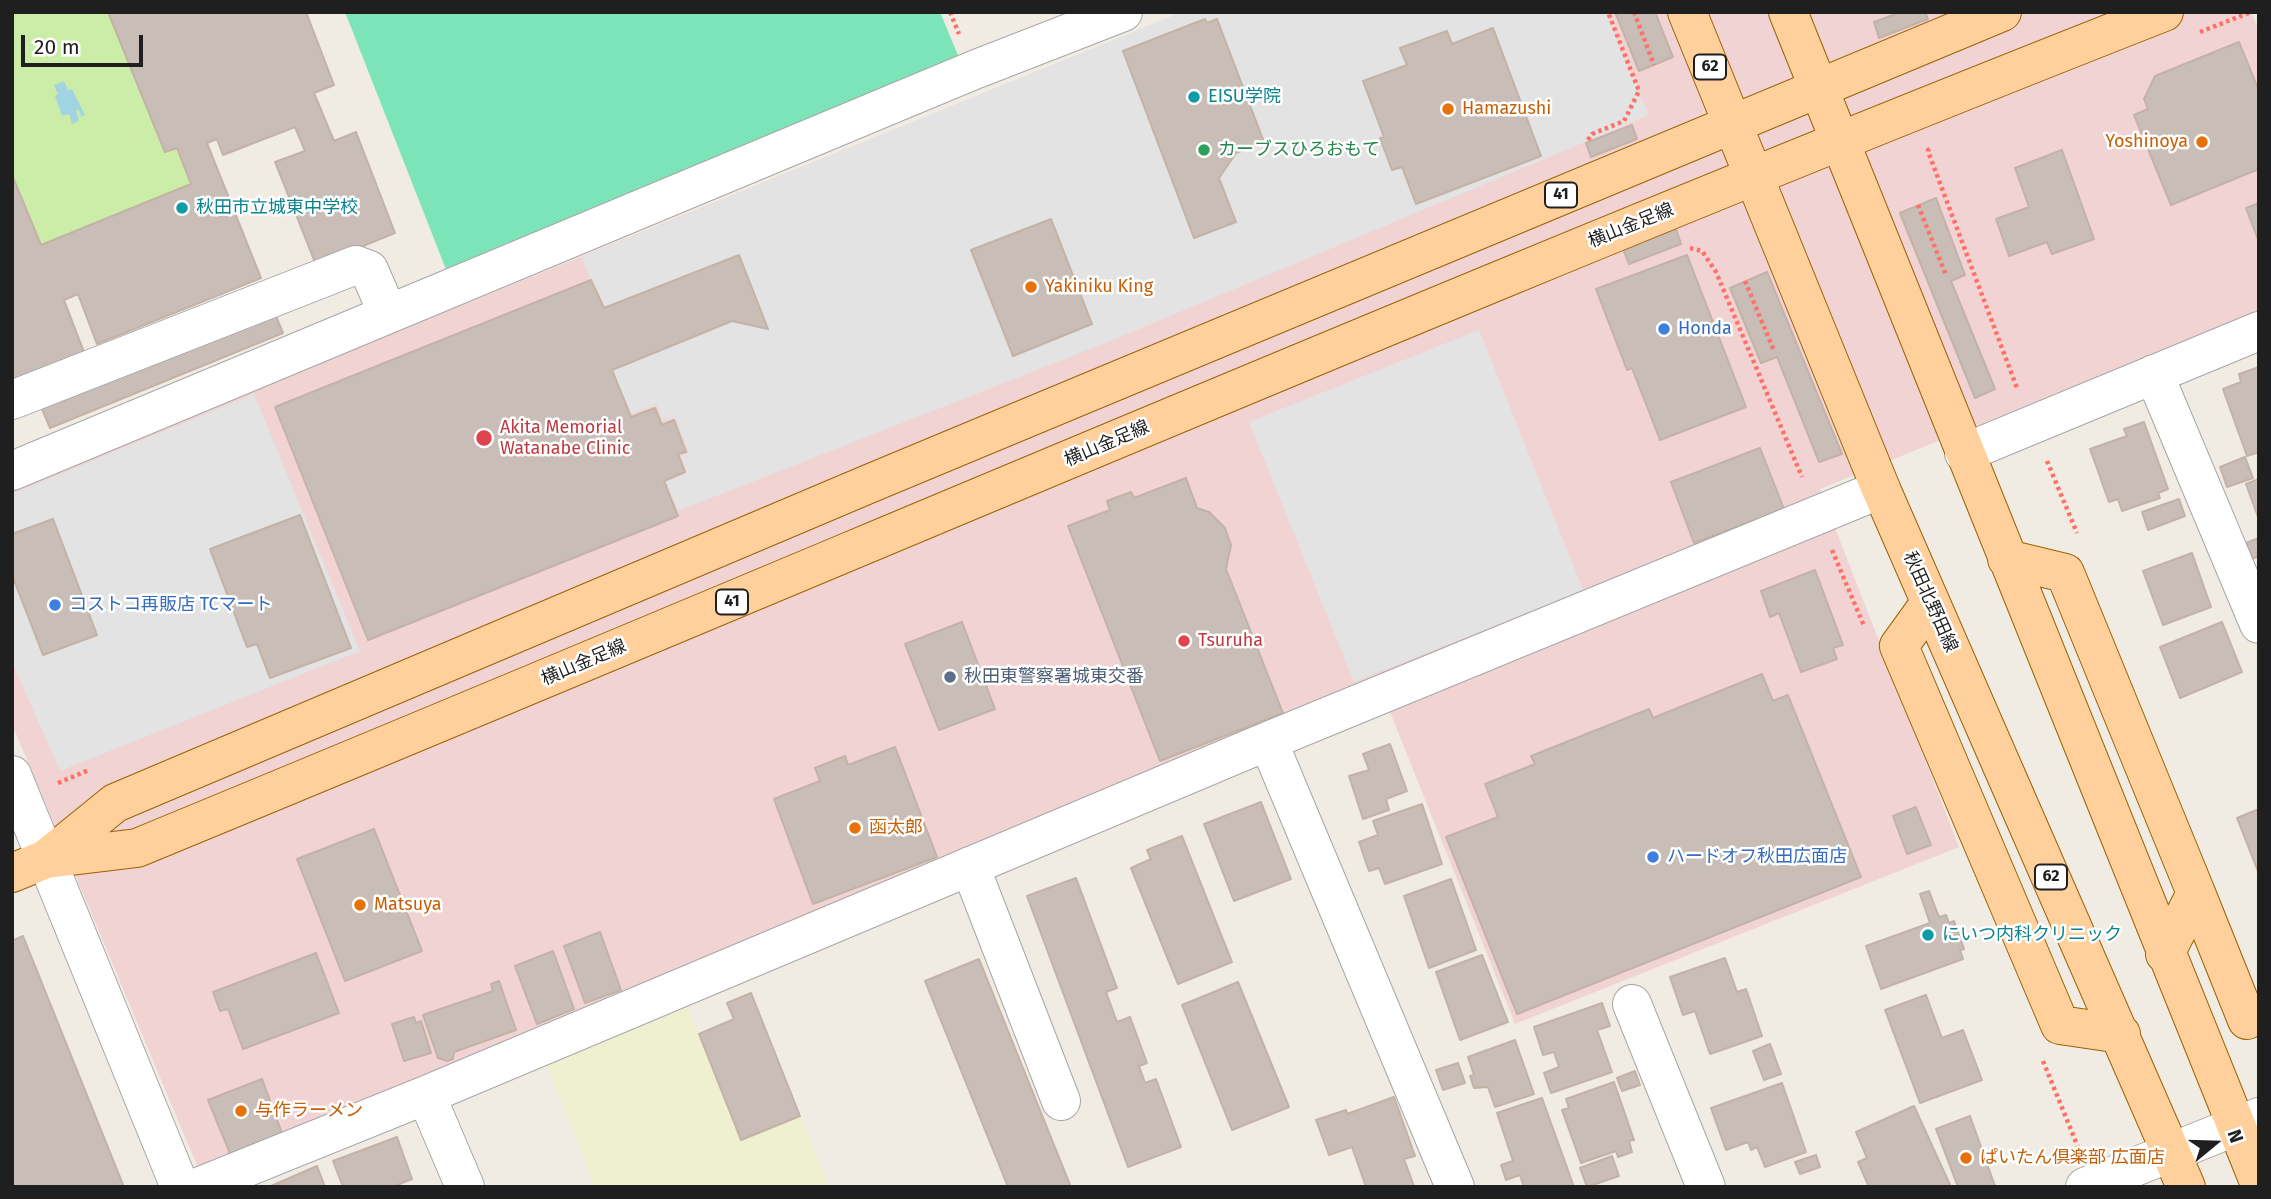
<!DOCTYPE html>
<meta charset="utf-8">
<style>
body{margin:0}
#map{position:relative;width:2271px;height:1199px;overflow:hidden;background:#f0ece4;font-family:"Fira Sans",sans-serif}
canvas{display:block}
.frame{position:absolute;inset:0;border:14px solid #1f1f1f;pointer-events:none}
.north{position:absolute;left:2180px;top:1108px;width:70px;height:70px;-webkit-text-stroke:5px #fff;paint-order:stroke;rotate:71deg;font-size:19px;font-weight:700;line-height:28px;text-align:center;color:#1f1f1f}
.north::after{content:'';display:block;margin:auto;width:24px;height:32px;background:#1f1f1f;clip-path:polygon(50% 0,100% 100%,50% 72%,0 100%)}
.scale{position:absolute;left:21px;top:35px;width:122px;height:32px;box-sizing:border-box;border:4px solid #1f1f1f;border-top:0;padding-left:9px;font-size:21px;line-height:24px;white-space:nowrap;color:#1f1f1f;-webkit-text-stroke:5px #fff;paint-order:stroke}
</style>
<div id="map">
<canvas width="2271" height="1199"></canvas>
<div class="frame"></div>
<div class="north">N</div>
<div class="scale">20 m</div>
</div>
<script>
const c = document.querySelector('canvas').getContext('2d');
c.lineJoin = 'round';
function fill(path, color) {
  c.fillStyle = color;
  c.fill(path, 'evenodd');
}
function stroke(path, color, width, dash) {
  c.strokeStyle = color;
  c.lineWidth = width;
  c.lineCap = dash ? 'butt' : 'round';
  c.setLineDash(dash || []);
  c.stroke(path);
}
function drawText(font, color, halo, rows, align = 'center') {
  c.font = font + ' "Fira Sans","Noto Sans JP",sans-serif';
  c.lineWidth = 5;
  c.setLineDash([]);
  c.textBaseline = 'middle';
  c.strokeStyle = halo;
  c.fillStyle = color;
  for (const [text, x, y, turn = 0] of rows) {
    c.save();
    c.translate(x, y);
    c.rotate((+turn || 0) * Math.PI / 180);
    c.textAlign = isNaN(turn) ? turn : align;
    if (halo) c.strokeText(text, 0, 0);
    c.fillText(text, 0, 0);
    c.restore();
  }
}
fill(new Path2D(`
 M 1183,12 L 2251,12 L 2259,31 L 2259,311 L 1820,489 L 1959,847 L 1515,1024 L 1390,712 L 1304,742 L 206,1187 L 12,724 L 12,488 Z`), '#f2d3d3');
fill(new Path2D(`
 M 685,1002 L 741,1139 L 800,1116 L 829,1187 L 595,1187 L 546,1063 Z`), '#eff0cf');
fill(new Path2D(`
 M 16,12 L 108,12 L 165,152 L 177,148 L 191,184 L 41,245 L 12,175 L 12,14 Z`), '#cceda7');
fill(new Path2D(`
 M 345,12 L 940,12 L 962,65 L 449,277 Z`), '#7de4b9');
fill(new Path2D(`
 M 1182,12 L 1605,12 L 1649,115 L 1108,342 L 678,511 L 666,482 L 687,473 L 681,456 L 689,453 L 675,417 L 663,421 L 656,404 L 632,414 L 611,370 L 732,321 L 768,328 L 738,255 L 603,310 L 582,257 ZM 1205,19 L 1207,23 L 1217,19 L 1264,142 L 1236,153 L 1219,178 L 1195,238 L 1123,52 ZM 1492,28 L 1541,156 L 1416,204 L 1402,167 L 1392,169 L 1380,139 L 1384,137 L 1363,81 L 1407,65 L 1401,48 L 1446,31 L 1452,44 ZM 1051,219 L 1092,324 L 1013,356 L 971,251 Z
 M 1479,330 L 1583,590 L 1354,682 L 1249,422 Z
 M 254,394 L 360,651 L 60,771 L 12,662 L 12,575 L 43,655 L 97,634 L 53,519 L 12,534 L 12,494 ZM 300,515 L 351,648 L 270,678 L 257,644 L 247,647 L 210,549 Z`), '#e3e3e3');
fill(new Path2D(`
 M 64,81 L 68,90 L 72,89 L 85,115 L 81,117 L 79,110 L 76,111 L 79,121 L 72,124 L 69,114 L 62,116 L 55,96 L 58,94 L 54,85 Z`), '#a2d5e1');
const building = new Path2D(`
 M 108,12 L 306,12 L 334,85 L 314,93 L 334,141 L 356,132 L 395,233 L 316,265 L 275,162 L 305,151 L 295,127 L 223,155 L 217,139 L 207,143 L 261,278 L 97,344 L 78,294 L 64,300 L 84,352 L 12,389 L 12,175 L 41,245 L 191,184 L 177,148 L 165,152 Z
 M 1615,12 L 1655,12 L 1673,57 L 1639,71 Z
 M 1901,12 L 1925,12 L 1928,19 L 1879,38 L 1874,22 Z
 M 1205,19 L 1207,23 L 1217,19 L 1264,142 L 1236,153 L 1219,178 L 1236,222 L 1194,238 L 1123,51 Z
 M 1493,28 L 1541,156 L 1416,204 L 1402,167 L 1392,170 L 1380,138 L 1384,137 L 1363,81 L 1407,65 L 1400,48 L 1447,31 L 1452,44 Z
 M 2239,42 L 2259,91 L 2259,169 L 2171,205 L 2134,115 L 2148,109 L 2144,99 L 2155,76 Z
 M 1632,125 L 1637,139 L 1591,157 L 1586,143 Z
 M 2062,150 L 2094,239 L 2052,254 L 2047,242 L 2009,256 L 1996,219 L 2029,207 L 2015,168 Z
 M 1936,198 L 1965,275 L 1951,281 L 1995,389 L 1975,398 L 1900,213 Z
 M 2259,203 L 2259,242 L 2246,208 Z
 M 1051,219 L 1092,324 L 1013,356 L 971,250 Z
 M 1676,229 L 1681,244 L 1629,264 L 1623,249 Z
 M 739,255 L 768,329 L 732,321 L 612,370 L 631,417 L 655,408 L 662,425 L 674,420 L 686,452 L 678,454 L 685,472 L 664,481 L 678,516 L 368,640 L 275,407 L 591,280 L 604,308 Z
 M 1687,255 L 1746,407 L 1660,440 L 1632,368 L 1627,370 L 1596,289 Z
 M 1767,272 L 1842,454 L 1819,462 L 1777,357 L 1761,363 L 1730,288 Z
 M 273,309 L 283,333 L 50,428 L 40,404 Z
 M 2259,367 L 2259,452 L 2247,456 L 2223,389 L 2241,382 L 2239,374 Z
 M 2144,422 L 2168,489 L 2158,493 L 2160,498 L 2122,511 L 2118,499 L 2109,502 L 2090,449 L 2127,436 L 2124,429 Z
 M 1760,448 L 1784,509 L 1694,543 L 1671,482 Z
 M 2245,457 L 2253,478 L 2227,487 L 2220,467 Z
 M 1186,478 L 1197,508 L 1209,512 L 1225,528 L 1231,545 L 1226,569 L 1283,713 L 1160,761 L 1068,526 L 1110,510 L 1107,501 L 1131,492 L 1134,498 Z
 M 2259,479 L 2259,517 L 2258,517 L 2246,484 Z
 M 2179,499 L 2185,516 L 2148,530 L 2142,512 Z
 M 300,515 L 351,648 L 270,678 L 257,644 L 247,647 L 210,549 Z
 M 53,519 L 97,635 L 43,655 L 12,575 L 12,534 Z
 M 2259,538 L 2259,556 L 2252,559 L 2246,543 Z
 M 2192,553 L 2211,607 L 2163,625 L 2143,571 Z
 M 1815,570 L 1843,645 L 1833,648 L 1837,659 L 1801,672 L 1779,613 L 1770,617 L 1761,591 Z
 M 962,622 L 995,709 L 939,730 L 905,644 Z
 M 2222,622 L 2242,672 L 2180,698 L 2160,647 Z
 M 1762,674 L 1773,701 L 1788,695 L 1861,877 L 1517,1014 L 1446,837 L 1498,817 L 1485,784 L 1535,764 L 1531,756 L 1649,709 L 1653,718 Z
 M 1390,744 L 1407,791 L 1386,799 L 1389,810 L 1363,819 L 1349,776 L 1369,770 L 1363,754 Z
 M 895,747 L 937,857 L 813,904 L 774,799 L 820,781 L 815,768 L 845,756 L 848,765 Z
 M 1261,802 L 1291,879 L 1234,901 L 1204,824 Z
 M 1422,804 L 1442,864 L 1385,884 L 1379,868 L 1369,871 L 1359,842 L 1378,835 L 1373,821 Z
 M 1916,807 L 1931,845 L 1907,854 L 1893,816 Z
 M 2259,809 L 2259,874 L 2237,818 Z
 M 374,829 L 422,951 L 345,981 L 297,859 Z
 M 1182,836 L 1232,962 L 1178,984 L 1131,868 L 1151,859 L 1147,850 Z
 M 1076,878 L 1117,988 L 1106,992 L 1117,1022 L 1130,1017 L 1147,1063 L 1139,1066 L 1145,1083 L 1156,1079 L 1181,1147 L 1128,1167 L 1027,896 Z
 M 1451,879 L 1476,950 L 1429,968 L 1404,896 Z
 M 1929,891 L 1939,917 L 1946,915 L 1949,923 L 1954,921 L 1964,949 L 1960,950 L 1963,959 L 1881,989 L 1866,946 L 1930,923 L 1920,894 Z
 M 600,932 L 621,990 L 585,1003 L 564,946 Z
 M 23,936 L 124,1187 L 12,1187 L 12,941 Z
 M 553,951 L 574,1009 L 537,1024 L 515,966 Z
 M 316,953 L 339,1013 L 243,1049 L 228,1009 L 220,1011 L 213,992 Z
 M 1482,955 L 1508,1022 L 1460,1040 L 1436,972 Z
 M 1725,958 L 1737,992 L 1746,989 L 1762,1036 L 1710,1054 L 1695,1011 L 1683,1015 L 1670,977 Z
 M 979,959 L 1071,1187 L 1008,1187 L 925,981 Z
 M 499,981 L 516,1030 L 454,1052 L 453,1059 L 447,1061 L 438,1058 L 423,1015 L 493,991 L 491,984 Z
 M 1238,982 L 1289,1107 L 1232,1130 L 1182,1005 Z
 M 751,993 L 800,1116 L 741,1140 L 699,1034 L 734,1019 L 727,1003 Z
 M 1926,995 L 1942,1038 L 1963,1030 L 1982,1080 L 1920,1103 L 1885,1010 Z
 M 1602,1003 L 1610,1026 L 1597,1030 L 1612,1072 L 1551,1093 L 1544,1073 L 1559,1067 L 1554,1052 L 1543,1055 L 1534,1027 Z
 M 414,1017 L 416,1023 L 421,1021 L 431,1053 L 404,1061 L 392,1024 Z
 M 1515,1040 L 1534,1094 L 1495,1107 L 1488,1087 L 1474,1088 L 1470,1076 L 1474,1075 L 1468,1057 Z
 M 1770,1044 L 1781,1074 L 1764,1080 L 1753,1051 Z
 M 1458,1063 L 1465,1083 L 1443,1090 L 1436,1070 Z
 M 1635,1071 L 1640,1085 L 1622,1091 L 1617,1078 Z
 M 262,1079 L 283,1136 L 231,1156 L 208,1100 Z
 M 1614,1082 L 1634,1140 L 1629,1141 L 1632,1152 L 1618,1157 L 1616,1151 L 1581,1163 L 1562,1110 L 1569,1108 L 1566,1099 Z
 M 1782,1083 L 1806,1152 L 1765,1167 L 1757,1147 L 1751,1150 L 1748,1142 L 1726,1150 L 1711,1108 Z
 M 1394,1097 L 1415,1156 L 1404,1159 L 1414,1186 L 1366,1187 L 1352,1147 L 1329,1155 L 1316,1120 L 1346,1110 L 1347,1114 Z
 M 1542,1098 L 1574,1187 L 1524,1187 L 1520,1175 L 1506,1180 L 1501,1165 L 1513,1161 L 1497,1113 Z
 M 1914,1106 L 1951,1187 L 1869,1187 L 1858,1162 L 1867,1158 L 1856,1132 Z
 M 1970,1116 L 1995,1186 L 1994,1187 L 1958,1187 L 1936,1129 Z
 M 397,1137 L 412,1179 L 392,1187 L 343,1187 L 333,1161 Z
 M 1816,1155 L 1820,1167 L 1800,1174 L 1795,1162 Z
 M 1612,1156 L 1619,1176 L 1587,1187 L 1580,1168 Z
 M 317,1166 L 325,1187 L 271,1187 L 271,1186 Z`);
fill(building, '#c8beb7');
stroke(building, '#c3b2a6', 2);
const minor = new Path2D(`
 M 2154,374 L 2259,624
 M 12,400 L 356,265 L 369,270 L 388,314
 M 1964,453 L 2259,331
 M 12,471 L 974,70 L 1123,12
 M 1268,741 L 1455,1187
 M 12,775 L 180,1187
 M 970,866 L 1061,1101
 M 1632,1004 L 1706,1187
 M 426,1095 L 465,1187
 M 198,1187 L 426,1095 L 1268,741 L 1881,489
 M 2085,1187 L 2259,1117`);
const major = new Path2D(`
 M 1687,12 L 1881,489 L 2186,1187
 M 1788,12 L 2259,1182
 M 2007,559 L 2065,573 L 2196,893 L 2165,954
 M 1930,603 L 1899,646 L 2060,1025 L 2121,1034
 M 46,859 L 115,803 L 871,483 L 2002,12
 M 12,873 L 46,859 L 137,848 C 813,570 1484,279 2164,12
 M 2196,893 L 2247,1020`);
stroke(minor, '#a6a6a6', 40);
stroke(major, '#9a6100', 40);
stroke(new Path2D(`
 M 950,12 L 959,34
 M 1634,12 L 1654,65
 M 2200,32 L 2251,12
 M 1588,140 L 1592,134 L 1624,121 L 1639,91 L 1608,12
 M 1930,149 L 1928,150 L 1929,154 L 2017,388
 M 1918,205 L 1946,275
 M 1690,248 L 1702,251 L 1716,272 L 1802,477
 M 1745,281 L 1774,351
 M 2047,461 L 2077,533
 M 1832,550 L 1864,626
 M 58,783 L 89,770
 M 2043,1061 L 2078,1147`), '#ff7167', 4.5, [3.5, 3.5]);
stroke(minor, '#fff', 38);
stroke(major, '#ffd09b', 38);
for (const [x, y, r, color] of [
 [1194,97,7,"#0f9aa8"],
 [1448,109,7,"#e8710a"],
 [2202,142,7,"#e8710a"],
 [1204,150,7,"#2e9e5b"],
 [182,208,7,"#0f9aa8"],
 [1031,287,7,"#e8710a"],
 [1664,329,7,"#3f7fe0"],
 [484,438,9,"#e0444e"],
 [55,605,7,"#3f7fe0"],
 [1184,641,7,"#e0444e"],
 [950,677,7,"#5c6f8a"],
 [855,828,7,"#e8710a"],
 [1653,857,7,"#3f7fe0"],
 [360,905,7,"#e8710a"],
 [1928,935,7,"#0f9aa8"],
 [241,1111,7,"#e8710a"],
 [1966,1158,7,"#e8710a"]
]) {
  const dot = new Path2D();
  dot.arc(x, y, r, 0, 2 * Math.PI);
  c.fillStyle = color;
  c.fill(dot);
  stroke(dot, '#fff', 2.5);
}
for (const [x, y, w] of [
 [1710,67,32],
 [1561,195,32],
 [732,602,32],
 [2051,877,32]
]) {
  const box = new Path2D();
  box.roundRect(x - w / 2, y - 12.5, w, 25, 5);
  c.fillStyle = '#fff';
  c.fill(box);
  stroke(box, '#1f1f1f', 2);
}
drawText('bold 16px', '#1f1f1f', null, [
 ["62",1710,67],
 ["41",1561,195],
 ["41",732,602],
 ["62",2051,877]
]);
drawText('18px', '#0d838f', '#fff', [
 ["EISU学院",1208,97],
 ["秋田市立城東中学校",196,208],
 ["にいつ内科クリニック",1942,935]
], 'left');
drawText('18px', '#c56008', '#fff', [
 ["Hamazushi",1462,109],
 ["Yoshinoya",2188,142,"right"],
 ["Yakiniku King",1045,287],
 ["函太郎",869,828],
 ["Matsuya",374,905],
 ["与作ラーメン",255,1111],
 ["ぱいたん倶楽部 広面店",1980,1158]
], 'left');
drawText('18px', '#27864d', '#fff', [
 ["カーブスひろおもて",1218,150]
], 'left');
drawText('18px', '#1f1f1f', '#fff', [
 ["横山金足線",1631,226,-22],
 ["横山金足線",1107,444,-23],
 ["秋田北野田線",1930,602,66],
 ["横山金足線",584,663,-23]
]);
drawText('18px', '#366cbe', '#fff', [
 ["Honda",1678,329],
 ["コストコ再販店 TCマート",69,605],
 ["ハードオフ秋田広面店",1667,857]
], 'left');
drawText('18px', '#be3a42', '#fff', [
 ["Akita Memorial",500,428],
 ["Watanabe Clinic",500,449],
 ["Tsuruha",1198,641]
], 'left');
drawText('18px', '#4e5e75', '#fff', [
 ["秋田東警察署城東交番",964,677]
], 'left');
</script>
